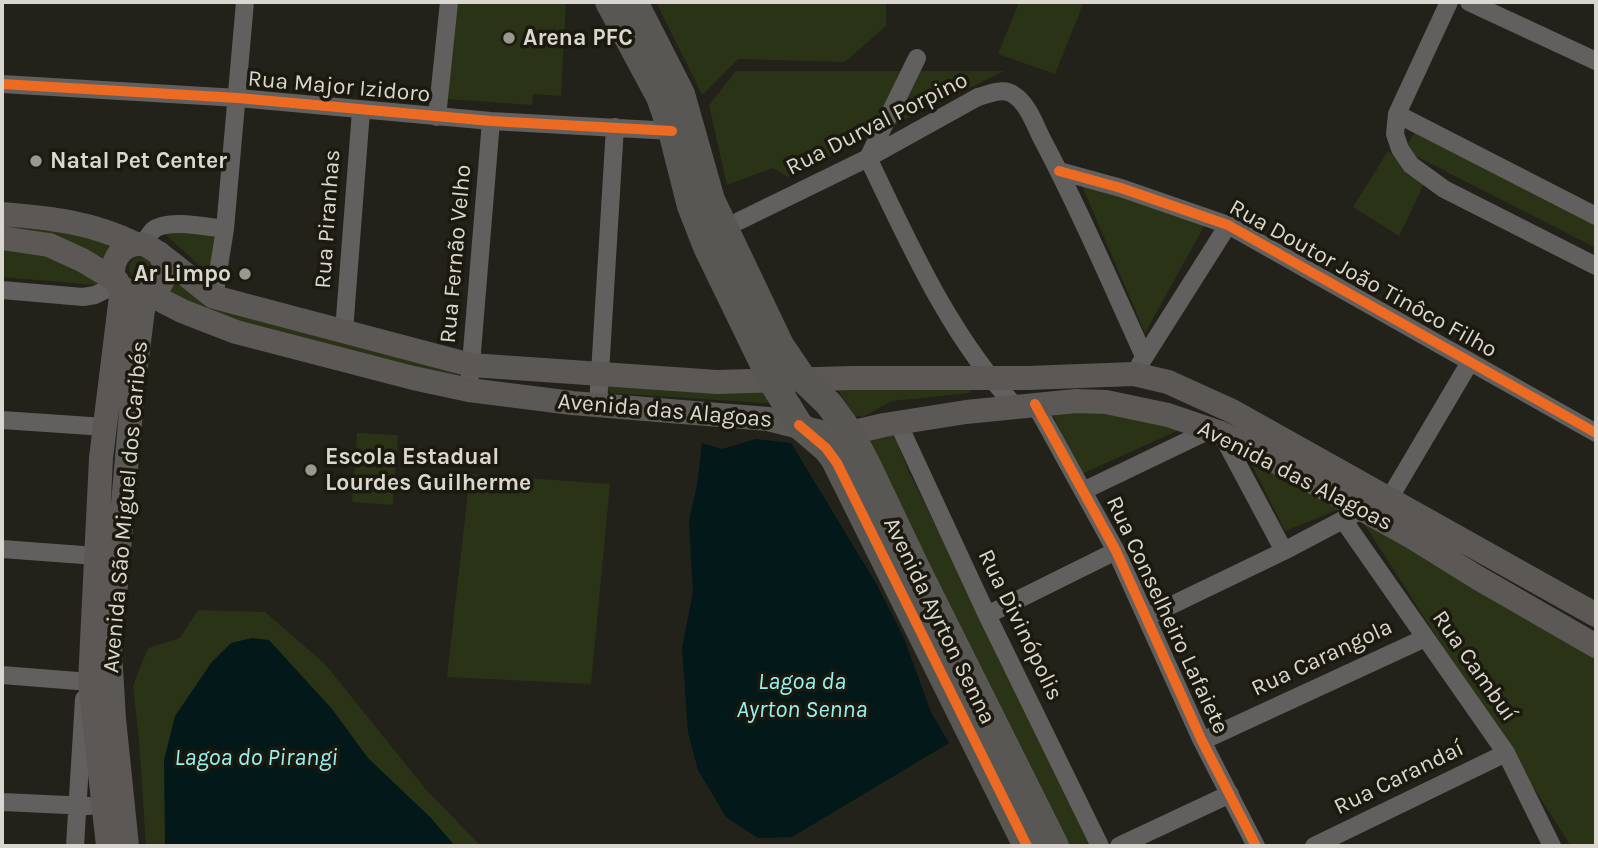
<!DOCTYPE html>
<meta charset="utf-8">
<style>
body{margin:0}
#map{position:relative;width:1598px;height:848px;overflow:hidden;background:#22211a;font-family:Karla,sans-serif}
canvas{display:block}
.frame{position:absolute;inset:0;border:4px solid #d9d7cf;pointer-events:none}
</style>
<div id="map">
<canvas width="1598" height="848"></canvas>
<div class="frame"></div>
</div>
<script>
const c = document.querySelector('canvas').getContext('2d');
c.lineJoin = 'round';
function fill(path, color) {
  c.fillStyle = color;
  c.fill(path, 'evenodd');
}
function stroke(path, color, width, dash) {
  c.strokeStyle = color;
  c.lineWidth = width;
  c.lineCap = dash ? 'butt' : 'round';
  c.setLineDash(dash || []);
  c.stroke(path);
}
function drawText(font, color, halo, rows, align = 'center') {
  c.font = font + ' Karla,sans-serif';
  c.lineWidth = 7;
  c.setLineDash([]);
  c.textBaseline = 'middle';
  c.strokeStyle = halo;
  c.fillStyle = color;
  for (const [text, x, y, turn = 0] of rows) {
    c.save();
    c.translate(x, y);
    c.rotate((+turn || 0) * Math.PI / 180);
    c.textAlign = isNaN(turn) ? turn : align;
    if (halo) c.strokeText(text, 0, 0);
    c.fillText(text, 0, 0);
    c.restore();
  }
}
fill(new Path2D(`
 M 456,2 L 566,2 L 561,96 L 533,94 L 532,105 L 448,99 Z
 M 656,2 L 886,2 L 886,26 L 845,62 L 738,59 L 702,95 Z
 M 1019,2 L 1084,2 L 1055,74 L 998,54 Z
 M 736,71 L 1004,71 L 788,177 L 773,168 L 727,185 L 709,105 Z
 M 1417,129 L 1596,219 L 1596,248 L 1404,150 Z
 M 1388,151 L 1424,184 L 1399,236 L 1353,207 Z
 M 1079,179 L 1207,221 L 1145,333 Z
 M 2,220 L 122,241 L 109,263 L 2,235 Z
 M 166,229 L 216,234 L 212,277 L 165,234 Z
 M 2,247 L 51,252 L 98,281 L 95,285 L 2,277 Z
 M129 268a11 11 0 1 1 22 0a11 11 0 1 1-22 0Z
 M 171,272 L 292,321 L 464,376 L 456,378 L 169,303 Z
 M 831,379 L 973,385 L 970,393 L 892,401 L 863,417 L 854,415 Z
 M 762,382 L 779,404 L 611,393 L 605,386 Z
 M 1049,406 L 1192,424 L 1080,475 Z
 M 887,428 L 896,440 L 908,470 L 1093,846 L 1063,846 L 866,437 Z
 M 357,433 L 398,435 L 393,505 L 352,502 Z
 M 1246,453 L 1342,508 L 1285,531 Z
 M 470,474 L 610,484 L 591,684 L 447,677 Z
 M 1363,522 L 1596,648 L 1596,844 L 1591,846 L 1571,846 Z
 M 198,610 L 265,612 L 325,664 L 428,792 L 481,846 L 146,846 L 139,740 L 133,686 L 148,648 L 180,638 Z`), '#2b3317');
fill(new Path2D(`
 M 756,439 L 791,443 L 877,585 L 903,636 L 931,712 L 949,743 L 792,837 L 758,838 L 726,817 L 698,770 L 688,732 L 682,648 L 693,592 L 689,521 L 698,480 L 702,443 L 722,449 Z
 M 252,638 L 269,640 L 332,709 L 368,758 L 431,818 L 455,846 L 165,846 L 164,760 L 175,716 L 211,663 L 231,643 Z`), '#031818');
stroke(new Path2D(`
 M 1449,2 L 1397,114 L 1395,134 L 1400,149 L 1411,165 L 1444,189 L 1596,266
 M 1469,2 L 1596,61
 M 917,58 L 868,158 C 910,245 949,335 1016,407
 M 2,84 L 238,98 L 491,121 L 672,131
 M 1397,114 L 1596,216
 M 437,117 L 449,2
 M 1059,171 L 1121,188 L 1228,225 L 1596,433
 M 739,221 L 868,158 L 978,97 C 989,94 1004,87 1014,95 C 1028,104 1035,125 1042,139 C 1080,210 1111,284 1144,356
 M 143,244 C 146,240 149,234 153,230 C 168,218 207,227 225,229
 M 2,290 L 83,297 L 95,295 L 119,283
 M 214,297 L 225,229 L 245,2
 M 344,331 L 361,111
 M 1140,364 L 1228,225
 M 470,376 L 491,121
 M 1035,404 L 1116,551 L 1202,741 L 1256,846
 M 598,405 L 615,127
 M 2,420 L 105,427
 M 898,423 L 987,615 L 1100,846
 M 1221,433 L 1284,551
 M 1085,490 L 1212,429
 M 1389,499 L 1470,362
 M 1344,521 L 1506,753 L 1552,846
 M 2,549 L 96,556
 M 987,615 L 1116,551
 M 1147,617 L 1284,551 L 1354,514
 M 2,675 L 90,682
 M 1202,741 L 1425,638
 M 2,802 L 89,806
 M 75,846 L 84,699
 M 1119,846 L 1230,794
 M 1314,846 L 1506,753`), '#62605f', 18);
stroke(new Path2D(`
 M 2,214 C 51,218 91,222 136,244
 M 2,238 L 49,245 L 82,260 L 117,281
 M 159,253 C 188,307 93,303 117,257 C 122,249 131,244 140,244 C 153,244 199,287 214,297 L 471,365 L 717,382 L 851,378 L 1027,378 L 1134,374 L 1168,382 L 1232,411 L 1596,615
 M 147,293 L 182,311 L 236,332 L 413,378 L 469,390 L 572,403 L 768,419 L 828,434 L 850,433 L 884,425 L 966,412 L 1076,401 L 1106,402 L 1168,415 L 1221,433 L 1266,456 L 1412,537 L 1478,578 L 1596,646
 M 108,846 L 90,682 L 101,458 L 122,288
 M 127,846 L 114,719 L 110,652 L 133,389 L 145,294`), '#5b5856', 24);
stroke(new Path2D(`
 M 609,2 L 660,97 L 672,131 L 691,206 L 707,247 L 772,381 L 799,425 L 826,448 L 834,458 L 1027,846
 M 634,2 L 681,94 L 711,200 L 780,345 L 803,379 L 829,404 L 850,433 L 867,465 L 916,568 L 1055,846`), '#595754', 28);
stroke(new Path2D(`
 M 2,84 L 238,98 L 491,121 L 672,131
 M 1059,171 L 1121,188 L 1228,225 L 1596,433
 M 1035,404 L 1116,551 L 1202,741 L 1256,846
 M 799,425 L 826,448 L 837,463 L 1027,846`), '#ed6a23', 10);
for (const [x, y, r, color] of [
 [509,38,7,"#999790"],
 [36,161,7,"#999790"],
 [245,274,7,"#999790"],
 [311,470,7,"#999790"]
]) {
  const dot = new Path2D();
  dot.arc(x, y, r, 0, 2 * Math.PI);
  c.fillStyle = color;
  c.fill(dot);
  stroke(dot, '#1c1a0e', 2.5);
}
drawText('bold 23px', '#d9d7cf', '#1c1a0e', [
 ["Arena PFC",523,38],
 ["Natal Pet Center",50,161],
 ["Ar Limpo",231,274,"right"],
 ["Escola Estadual",325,457],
 ["Lourdes Guilherme",325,483]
], 'left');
drawText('23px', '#d9d7cf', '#1c1a0e', [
 ["Rua Major Izidoro",339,87,5],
 ["Rua Durval Porpino",877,124,-27],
 ["Rua Piranhas",328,219,-86],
 ["Rua Fernão Velho",456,254,-85],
 ["Rua Doutor João Tinôco Filho",1363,279,29],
 ["Avenida das Alagoas",665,411,5],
 ["Avenida das Alagoas",1295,476,27],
 ["Avenida São Miguel dos Caribés",126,507,-85],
 ["Rua Conselheiro Lafaiete",1167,615,65],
 ["Avenida Ayrton Senna",939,621,64],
 ["Rua Divinópolis",1020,625,64],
 ["Rua Carangola",1322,658,-25],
 ["Rua Cambuí",1474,666,55],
 ["Rua Carandaí",1399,778,-26]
]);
drawText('italic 24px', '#97f1f3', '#1c1a0e', [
 ["Lagoa da",802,682],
 ["Ayrton Senna",802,710],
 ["Lagoa do Pirangi",256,758]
]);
</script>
